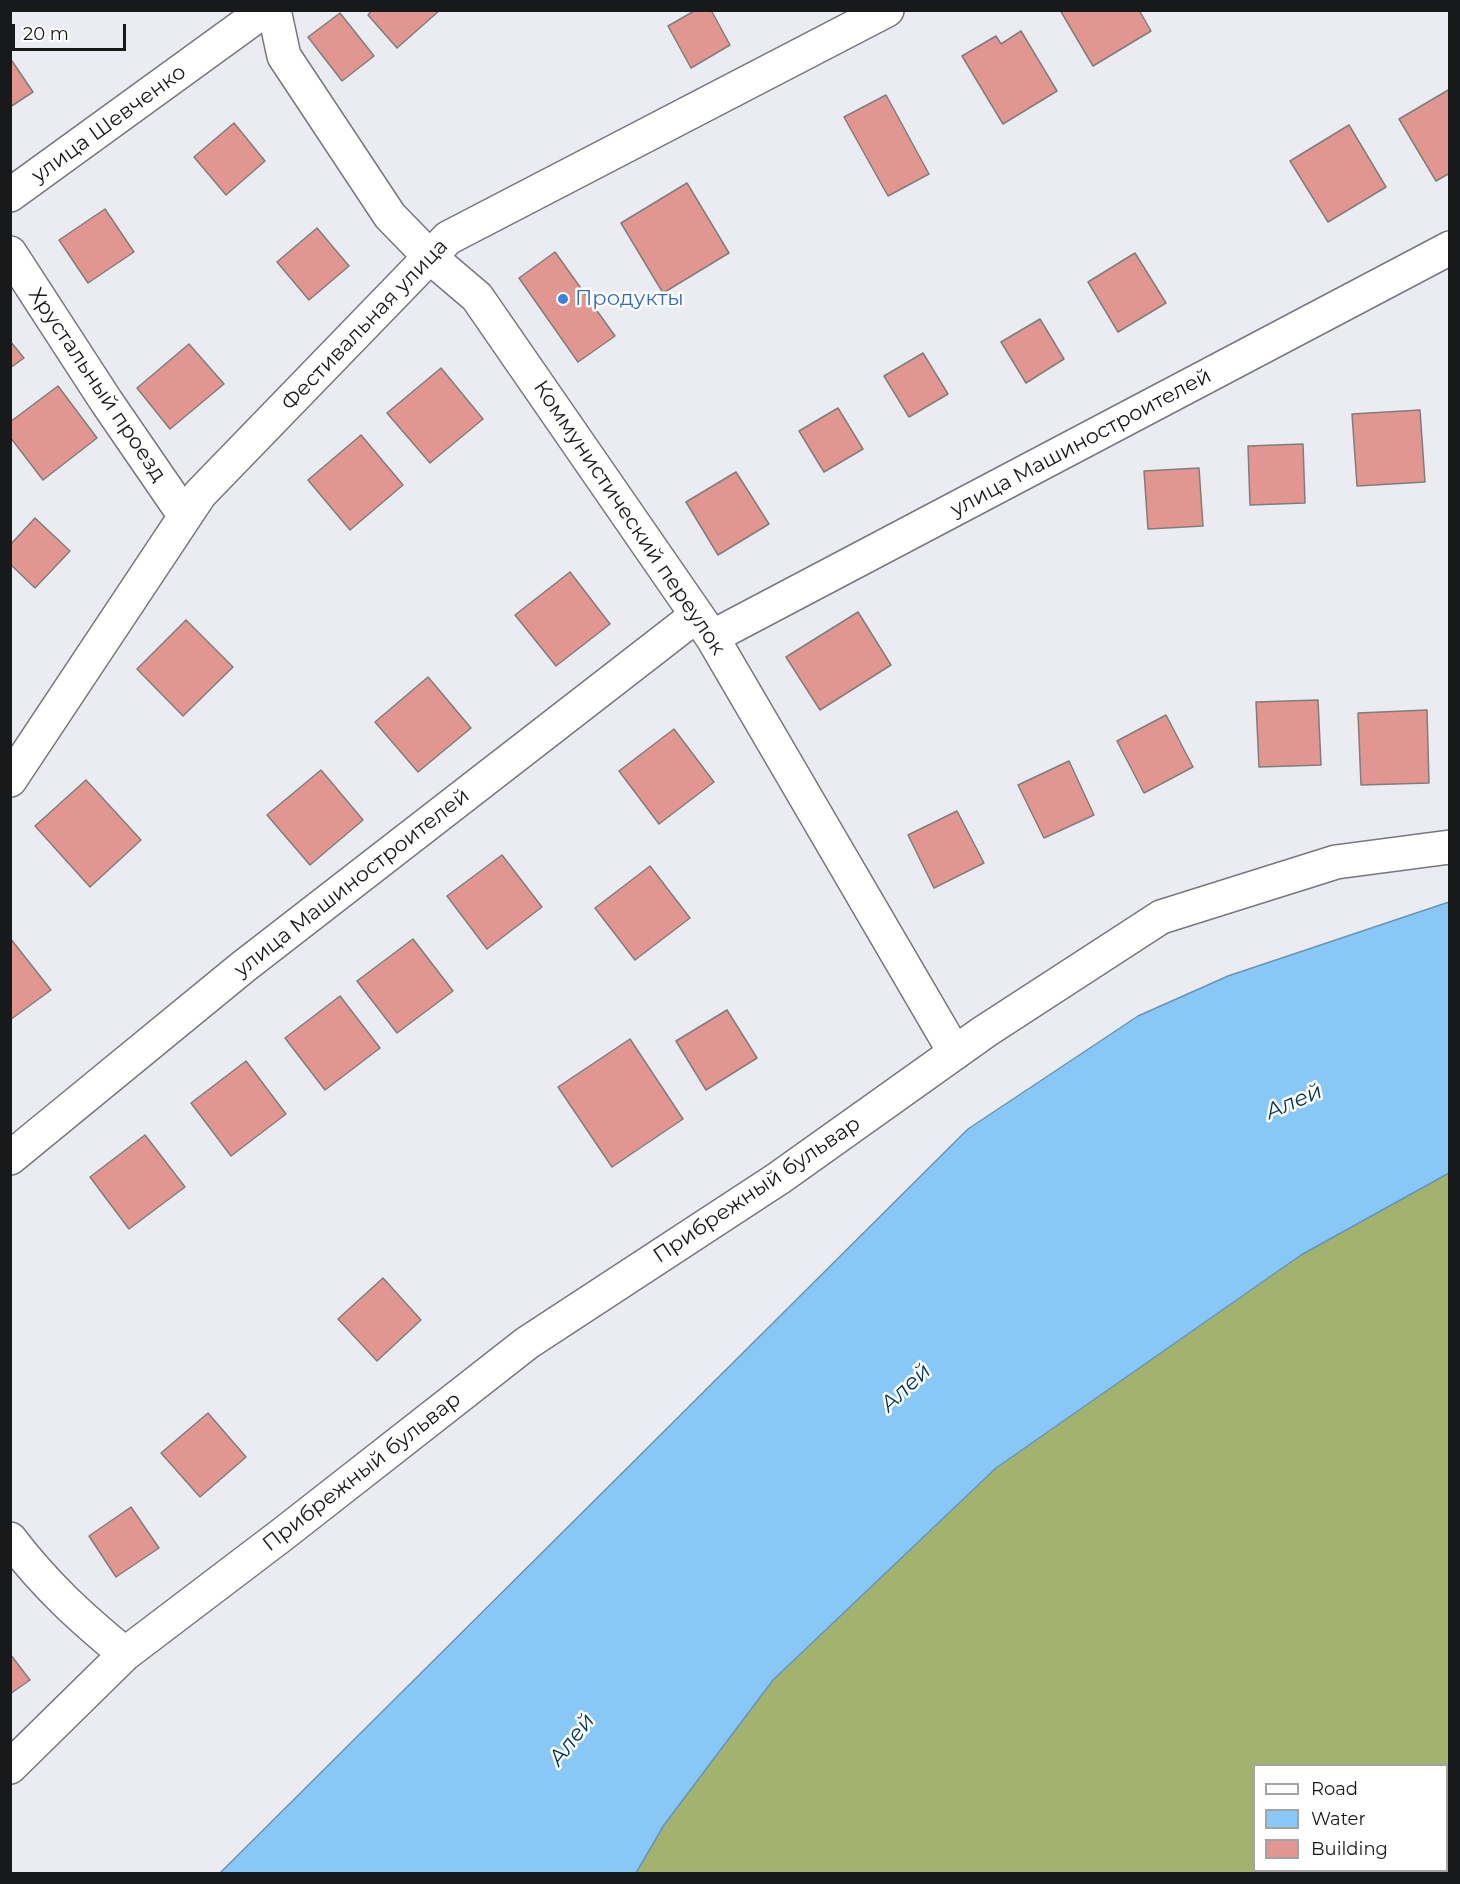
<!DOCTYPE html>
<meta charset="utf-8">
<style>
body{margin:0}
#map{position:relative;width:1460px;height:1884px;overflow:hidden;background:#eaecf2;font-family:Montserrat,sans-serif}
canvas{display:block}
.frame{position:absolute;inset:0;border:12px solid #18191b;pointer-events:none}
.legend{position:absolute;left:1253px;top:1764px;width:195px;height:108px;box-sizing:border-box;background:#fff;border:2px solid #a3a3a4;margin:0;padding:8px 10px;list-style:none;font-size:18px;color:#18191b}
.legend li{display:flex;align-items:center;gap:12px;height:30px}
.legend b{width:30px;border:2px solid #a3a3a4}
.scale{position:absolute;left:12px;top:24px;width:114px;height:27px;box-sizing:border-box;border:3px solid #18191b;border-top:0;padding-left:8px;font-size:18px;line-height:21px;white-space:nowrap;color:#18191b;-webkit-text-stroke:4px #fff;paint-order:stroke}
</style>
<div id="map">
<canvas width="1460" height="1884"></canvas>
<div class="frame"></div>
<ul class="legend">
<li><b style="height:8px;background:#fff"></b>Road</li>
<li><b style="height:16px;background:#89c8f6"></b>Water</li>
<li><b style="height:16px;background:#e19692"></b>Building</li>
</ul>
<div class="scale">20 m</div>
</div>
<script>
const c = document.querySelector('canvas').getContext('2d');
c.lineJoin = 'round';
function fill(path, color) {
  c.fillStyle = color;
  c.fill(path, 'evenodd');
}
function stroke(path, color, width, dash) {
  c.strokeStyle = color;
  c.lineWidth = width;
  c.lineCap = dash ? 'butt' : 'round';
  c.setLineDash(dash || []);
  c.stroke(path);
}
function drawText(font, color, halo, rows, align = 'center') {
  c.font = font + ' Montserrat,sans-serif';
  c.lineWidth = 5;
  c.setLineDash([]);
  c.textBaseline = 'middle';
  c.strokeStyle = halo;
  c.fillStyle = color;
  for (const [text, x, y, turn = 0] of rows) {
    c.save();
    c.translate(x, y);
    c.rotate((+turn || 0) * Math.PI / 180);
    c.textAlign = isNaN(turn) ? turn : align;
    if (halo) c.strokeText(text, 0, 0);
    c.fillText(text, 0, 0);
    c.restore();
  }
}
fill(new Path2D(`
 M 1449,1173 L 1449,1873 L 636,1874 L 664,1825 L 773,1680 L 996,1468 L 1301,1255 ZM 1254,1766 L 1446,1766 L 1446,1870 L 1254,1870 Z`), '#a3b26f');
const water = new Path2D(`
 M 1449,902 L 1449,1173 L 1301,1255 L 996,1468 L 773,1680 L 664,1825 L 636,1873 L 220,1873 L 968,1129 L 1138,1016 L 1228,976 Z`);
fill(water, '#89c8f6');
stroke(water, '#6794b4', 1.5);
const building = new Path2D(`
 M 372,10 L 440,10 L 397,48 L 368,15 Z
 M 696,10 L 711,10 L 730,45 L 691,68 L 668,26 Z
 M 1060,10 L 1139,10 L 1151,31 L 1093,66 Z
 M 340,13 L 374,56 L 342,81 L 308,37 Z
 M 1021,31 L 1057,91 L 1003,124 L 962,56 L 996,36 L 1001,44 Z
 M 10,58 L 33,92 L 10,107 Z
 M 1450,89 L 1450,173 L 1436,181 L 1399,119 Z
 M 886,95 L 929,174 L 888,196 L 844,117 Z
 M 234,123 L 265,161 L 226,195 L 194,157 Z
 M 1349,125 L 1386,187 L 1328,222 L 1290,161 Z
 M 687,183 L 729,253 L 663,293 L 621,223 Z
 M 105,209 L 134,252 L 88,283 L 59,240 Z
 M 317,228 L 349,266 L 309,300 L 277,262 Z
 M 555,252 L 615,336 L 578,362 L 519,278 Z
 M 1135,253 L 1166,303 L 1118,332 L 1088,282 Z
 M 1040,319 L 1064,359 L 1026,383 L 1001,342 Z
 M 10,341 L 24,358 L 10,368 Z
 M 189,344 L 224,384 L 170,429 L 137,388 Z
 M 923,353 L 948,394 L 909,417 L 884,376 Z
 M 441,368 L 483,419 L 430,463 L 387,413 Z
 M 58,386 L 97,438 L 43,480 L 10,437 L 10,422 Z
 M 838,408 L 863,449 L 824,472 L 799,431 Z
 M 1420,410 L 1425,482 L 1357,486 L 1352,414 Z
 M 361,435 L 403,485 L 350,530 L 308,480 Z
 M 1303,444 L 1305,503 L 1250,505 L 1248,446 Z
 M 1199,468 L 1203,526 L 1148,529 L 1144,471 Z
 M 736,472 L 769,524 L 718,555 L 686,502 Z
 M 35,518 L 70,551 L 35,588 L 10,564 L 10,545 Z
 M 570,572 L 610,624 L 556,666 L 515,615 Z
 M 858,612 L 891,665 L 820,710 L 786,657 Z
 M 186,620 L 233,667 L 183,716 L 137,669 Z
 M 428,677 L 471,728 L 418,772 L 375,722 Z
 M 1318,700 L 1321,765 L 1259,767 L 1256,702 Z
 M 1427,710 L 1429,783 L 1361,785 L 1358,713 Z
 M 1166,715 L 1193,767 L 1144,793 L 1117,741 Z
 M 674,729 L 714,782 L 659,824 L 619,771 Z
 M 1069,761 L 1094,815 L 1044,838 L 1018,785 Z
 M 321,770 L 363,820 L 310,865 L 267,815 Z
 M 86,780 L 141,840 L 90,887 L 35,826 Z
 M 957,811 L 984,863 L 934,888 L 908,835 Z
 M 502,855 L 542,907 L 487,949 L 447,896 Z
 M 650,866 L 690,918 L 635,960 L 595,908 Z
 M 10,938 L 51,990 L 10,1020 Z
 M 413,939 L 453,991 L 397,1033 L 357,981 Z
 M 340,996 L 380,1048 L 325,1090 L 285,1038 Z
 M 727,1010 L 757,1058 L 706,1090 L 676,1041 Z
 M 630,1039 L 683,1119 L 612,1167 L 558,1087 Z
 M 246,1061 L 286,1114 L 231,1156 L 191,1103 Z
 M 145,1135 L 185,1187 L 129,1229 L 90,1177 Z
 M 383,1278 L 421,1320 L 377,1361 L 338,1319 Z
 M 208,1413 L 246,1457 L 200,1497 L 161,1453 Z
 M 131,1507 L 159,1548 L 116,1577 L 89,1536 Z
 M 10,1654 L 30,1680 L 10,1694 Z`);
fill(building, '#e19692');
stroke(building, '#827c7b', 1.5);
const minor = new Path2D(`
 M 274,10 L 284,56 L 390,216 L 430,257 L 477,297 L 712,637 L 955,1053
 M 10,195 L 265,10
 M 10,253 L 106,401 L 185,516
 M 712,637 L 1450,248
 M 10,780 L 200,494 L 448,238 L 887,10
 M 10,1158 L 243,967 L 697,615
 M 10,1539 C 45,1585 80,1617 125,1654 L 283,1534 L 527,1343 L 779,1178 L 984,1032 L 1161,917 L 1336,862 L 1450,847
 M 10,1767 L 125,1654`);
stroke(minor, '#76787d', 36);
stroke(minor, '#fff', 33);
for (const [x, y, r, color] of [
 [563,299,6,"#3f7fe0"]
]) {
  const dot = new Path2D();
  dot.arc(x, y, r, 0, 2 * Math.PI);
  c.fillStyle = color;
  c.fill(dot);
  stroke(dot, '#fff', 2);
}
drawText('21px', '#18191b', '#fff', [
 ["улица Шевченко",109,124,-36],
 ["Фестивальная улица",365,325,-46],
 ["Хрустальный проезд",97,385,56],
 ["улица Машиностроителей",1081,443,-28],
 ["Коммунистический переулок",629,518,56],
 ["улица Машиностроителей",352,883,-38],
 ["Прибрежный бульвар",757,1190,-34],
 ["Прибрежный бульвар",362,1472,-38]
]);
drawText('21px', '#366cbe', '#fff', [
 ["Продукты",575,299]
], 'left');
drawText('italic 22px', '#013653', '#fff', [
 ["Алей",1294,1102,-23],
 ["Алей",906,1388,-43],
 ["Алей",572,1740,-52]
]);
</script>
